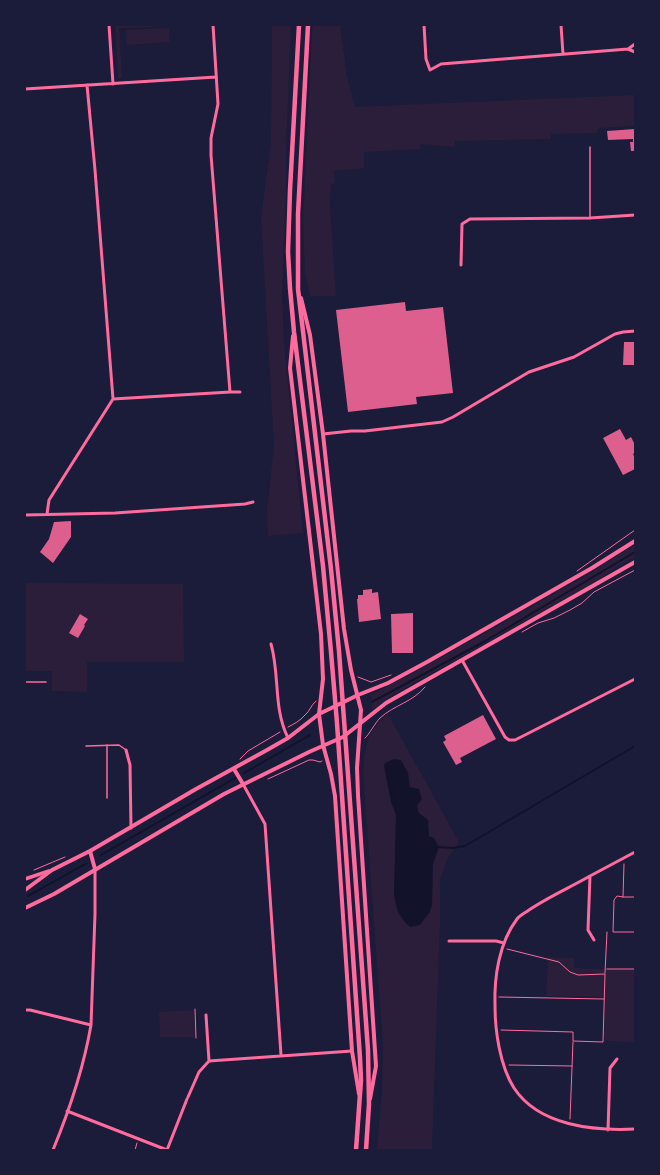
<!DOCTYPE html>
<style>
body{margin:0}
#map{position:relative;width:660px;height:1175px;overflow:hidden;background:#1b1b3a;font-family:Cabin,sans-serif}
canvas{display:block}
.frame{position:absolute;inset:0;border:26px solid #1b1b3a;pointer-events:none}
</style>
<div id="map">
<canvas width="660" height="1175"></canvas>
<div class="frame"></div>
</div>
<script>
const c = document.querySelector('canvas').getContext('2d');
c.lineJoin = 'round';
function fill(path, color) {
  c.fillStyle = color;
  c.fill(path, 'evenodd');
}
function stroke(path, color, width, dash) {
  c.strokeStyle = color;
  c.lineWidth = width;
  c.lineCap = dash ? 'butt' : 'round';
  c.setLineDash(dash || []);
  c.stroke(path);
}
fill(new Path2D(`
 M 115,25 L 152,25 L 152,27 L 119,28 L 122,78 L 118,78 Z
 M 272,25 L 291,25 L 286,151 L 286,192 L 282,290 L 284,344 L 303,533 L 268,536 L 267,509 L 274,446 L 261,217 L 271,144 Z
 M 313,25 L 340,25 L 347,76 L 355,107 L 635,95 L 635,126 L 599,128 L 596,133 L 551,134 L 551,139 L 455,141 L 455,147 L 421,144 L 420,149 L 364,152 L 364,168 L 334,171 L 335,183 L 331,184 L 330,204 L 336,296 L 310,296 L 305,273 L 303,222 L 312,32 Z
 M 169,28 L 170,42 L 127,45 L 126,30 Z
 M 635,545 L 635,557 L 615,568 L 599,580 L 389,697 L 372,710 L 371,695 C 446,656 520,613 594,571 C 608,562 621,553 635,545 Z
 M 25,583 L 183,584 L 184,662 L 87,662 L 87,692 L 52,691 L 52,671 L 25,671 Z
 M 388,714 L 459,842 L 448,858 L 440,879 L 440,922 L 432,1150 L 377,1150 L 382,1087 L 383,1046 L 364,787 C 363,758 363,733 388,714 Z
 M 548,957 L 574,958 L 574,968 L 635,970 L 635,1042 L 607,1041 L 604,1038 L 605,997 L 546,996 Z
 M 194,1010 L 195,1037 L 160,1037 L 159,1012 Z`), '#2a1e3b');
fill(new Path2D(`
 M 394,759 L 401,760 L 408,773 L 410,787 L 419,789 L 422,799 L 417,806 L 419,813 L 428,820 L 429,836 L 434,838 L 439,847 L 433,864 L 432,906 L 429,913 L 420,925 L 410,927 C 398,916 395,907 394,891 L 396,815 L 391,802 L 384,766 L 385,763 Z`), '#12122b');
stroke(new Path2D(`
 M 372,702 L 487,640 L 635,552
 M 244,773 L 310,735
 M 438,847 L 453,848 L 465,846 L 635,746
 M 101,855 L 235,778
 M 28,896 L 87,863`), '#12122b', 2);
fill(new Path2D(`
 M 635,129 L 635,151 L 631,151 L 630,142 L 633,142 L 633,139 L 608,140 L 607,131 Z
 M 405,302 L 406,311 L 443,307 L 453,393 L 416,397 L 417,404 L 348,412 L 336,310 Z
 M 624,342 L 635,342 L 635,365 L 623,365 Z
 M 620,429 L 626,440 L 631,437 L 635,445 L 635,453 L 633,454 L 635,458 L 635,469 L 623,475 L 603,438 Z
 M 71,521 L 71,537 L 53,563 L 40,552 L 49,539 L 54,522 Z
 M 372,589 L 372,593 L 378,592 L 381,619 L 359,622 L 357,599 L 358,599 L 358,595 L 363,595 L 363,590 Z
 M 413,613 L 413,653 L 392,653 L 391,614 Z
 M 80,614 L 88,619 L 84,625 L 85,626 L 78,638 L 69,633 Z
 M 483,715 L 496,739 L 460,758 L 462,762 L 456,765 L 443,742 L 446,740 L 444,736 Z`), '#dd5f8e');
stroke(new Path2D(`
 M 577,571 L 635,530
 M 522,632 L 538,623 L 554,618 L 570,610 L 582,603 L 594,592 L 635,570
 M 358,677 L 371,682 L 391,675
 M 288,727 C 294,724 300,721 305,715 C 310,711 311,705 316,701
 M 365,738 C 369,735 375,723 380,718 C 394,705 413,702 425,687
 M 240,759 L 248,751 L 280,732
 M 268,779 L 309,760 L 313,760 L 320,762 L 322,761
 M 624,864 L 623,897 L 617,896 L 614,900 L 613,932 L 635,932
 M 34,870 L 65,857
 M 623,897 L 635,897
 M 607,969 L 635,969
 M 605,973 L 607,932
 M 499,997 L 604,999
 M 195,1009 L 196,1038
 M 501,1030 L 573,1032 L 573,1041 L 603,1042 L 605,974 L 578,975 L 570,972 L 559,962 L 507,949
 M 509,1065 L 572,1066
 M 570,1119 L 573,1042
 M 135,1150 L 137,1143`), '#ff6b9d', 1);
stroke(new Path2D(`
 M 590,147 L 590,217
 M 25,682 L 46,682
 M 107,745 L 107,798
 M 86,746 L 119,745 L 126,750`), '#ff6b9d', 1.5);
stroke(new Path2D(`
 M 109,25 L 113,84
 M 424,25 L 426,59 L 430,70 L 441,64 L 628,49 L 635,44
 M 561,25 L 563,54
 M 628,49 L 635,52
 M 25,89 L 216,77
 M 461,265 L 462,224 L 470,219 L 590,218 L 635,215
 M 230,392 L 240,392
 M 113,399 L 230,392 L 211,155 L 211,138 L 218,104 L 213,25
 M 323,434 L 351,431 L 365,431 L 442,422 L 453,417 L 529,372 L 574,357 L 615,334 L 623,332 L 635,331
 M 47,514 L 49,500 L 113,399 L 95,170 L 87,85
 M 25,515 L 115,513 L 245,504 L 253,502
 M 271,644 C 280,675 273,708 288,738
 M 462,660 L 505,737 L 509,740 L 515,740 L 521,737 L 635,679
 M 126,750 L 130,765 L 131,828
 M 243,784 L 265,824 L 281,1055
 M 635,852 C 620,860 605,868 590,876 C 569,888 548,897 529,910 C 525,913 520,915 517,919 C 499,943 494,977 495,1006 C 495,1031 500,1066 514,1088 C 539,1126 594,1131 635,1129
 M 590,876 L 588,930 L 594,940
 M 449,941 L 496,941 L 504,943
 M 25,1010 L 30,1010 L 91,1025
 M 206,1015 L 209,1061
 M 188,1097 L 199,1072 L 209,1061 L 352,1051
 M 67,1111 L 167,1150
 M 608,1130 L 610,1068 L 617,1059
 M 53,1150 C 69,1111 84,1066 91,1025 L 95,914 L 95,870
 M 167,1150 L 187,1099`), '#ff6b9d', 3);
stroke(new Path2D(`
 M 25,879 L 49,871`), '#ff6b9d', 3.5);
stroke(new Path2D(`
 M 301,298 L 310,335 L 323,434 L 344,629 L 351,670 L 361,710 L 357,768 L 358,795 L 376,1066 L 370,1099
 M 293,336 L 290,368 L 321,634 L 323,679 L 319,714 L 323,745 L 331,774 L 335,796 L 352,1051 L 359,1094
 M 234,769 L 243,784
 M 90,851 L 95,869
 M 25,890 L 52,870 L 90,851 L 196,789 L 267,750 L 288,738 L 319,714 L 358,695 L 388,683 L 427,662 L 592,568 L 635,541
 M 25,908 L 54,894 L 224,794 L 309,752 L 343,737 L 386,703 L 635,562`), '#ff6b9d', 4);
stroke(new Path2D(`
 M 299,25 L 290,190 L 288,252 L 290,288 L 294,332 L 323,566 L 331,652 L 337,723 L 360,1058 L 361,1080 L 356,1150
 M 308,25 L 298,214 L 298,289 L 331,569 L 339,651 L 368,1050 L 369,1104 L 366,1150`), '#ff6b9d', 4.5);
</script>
